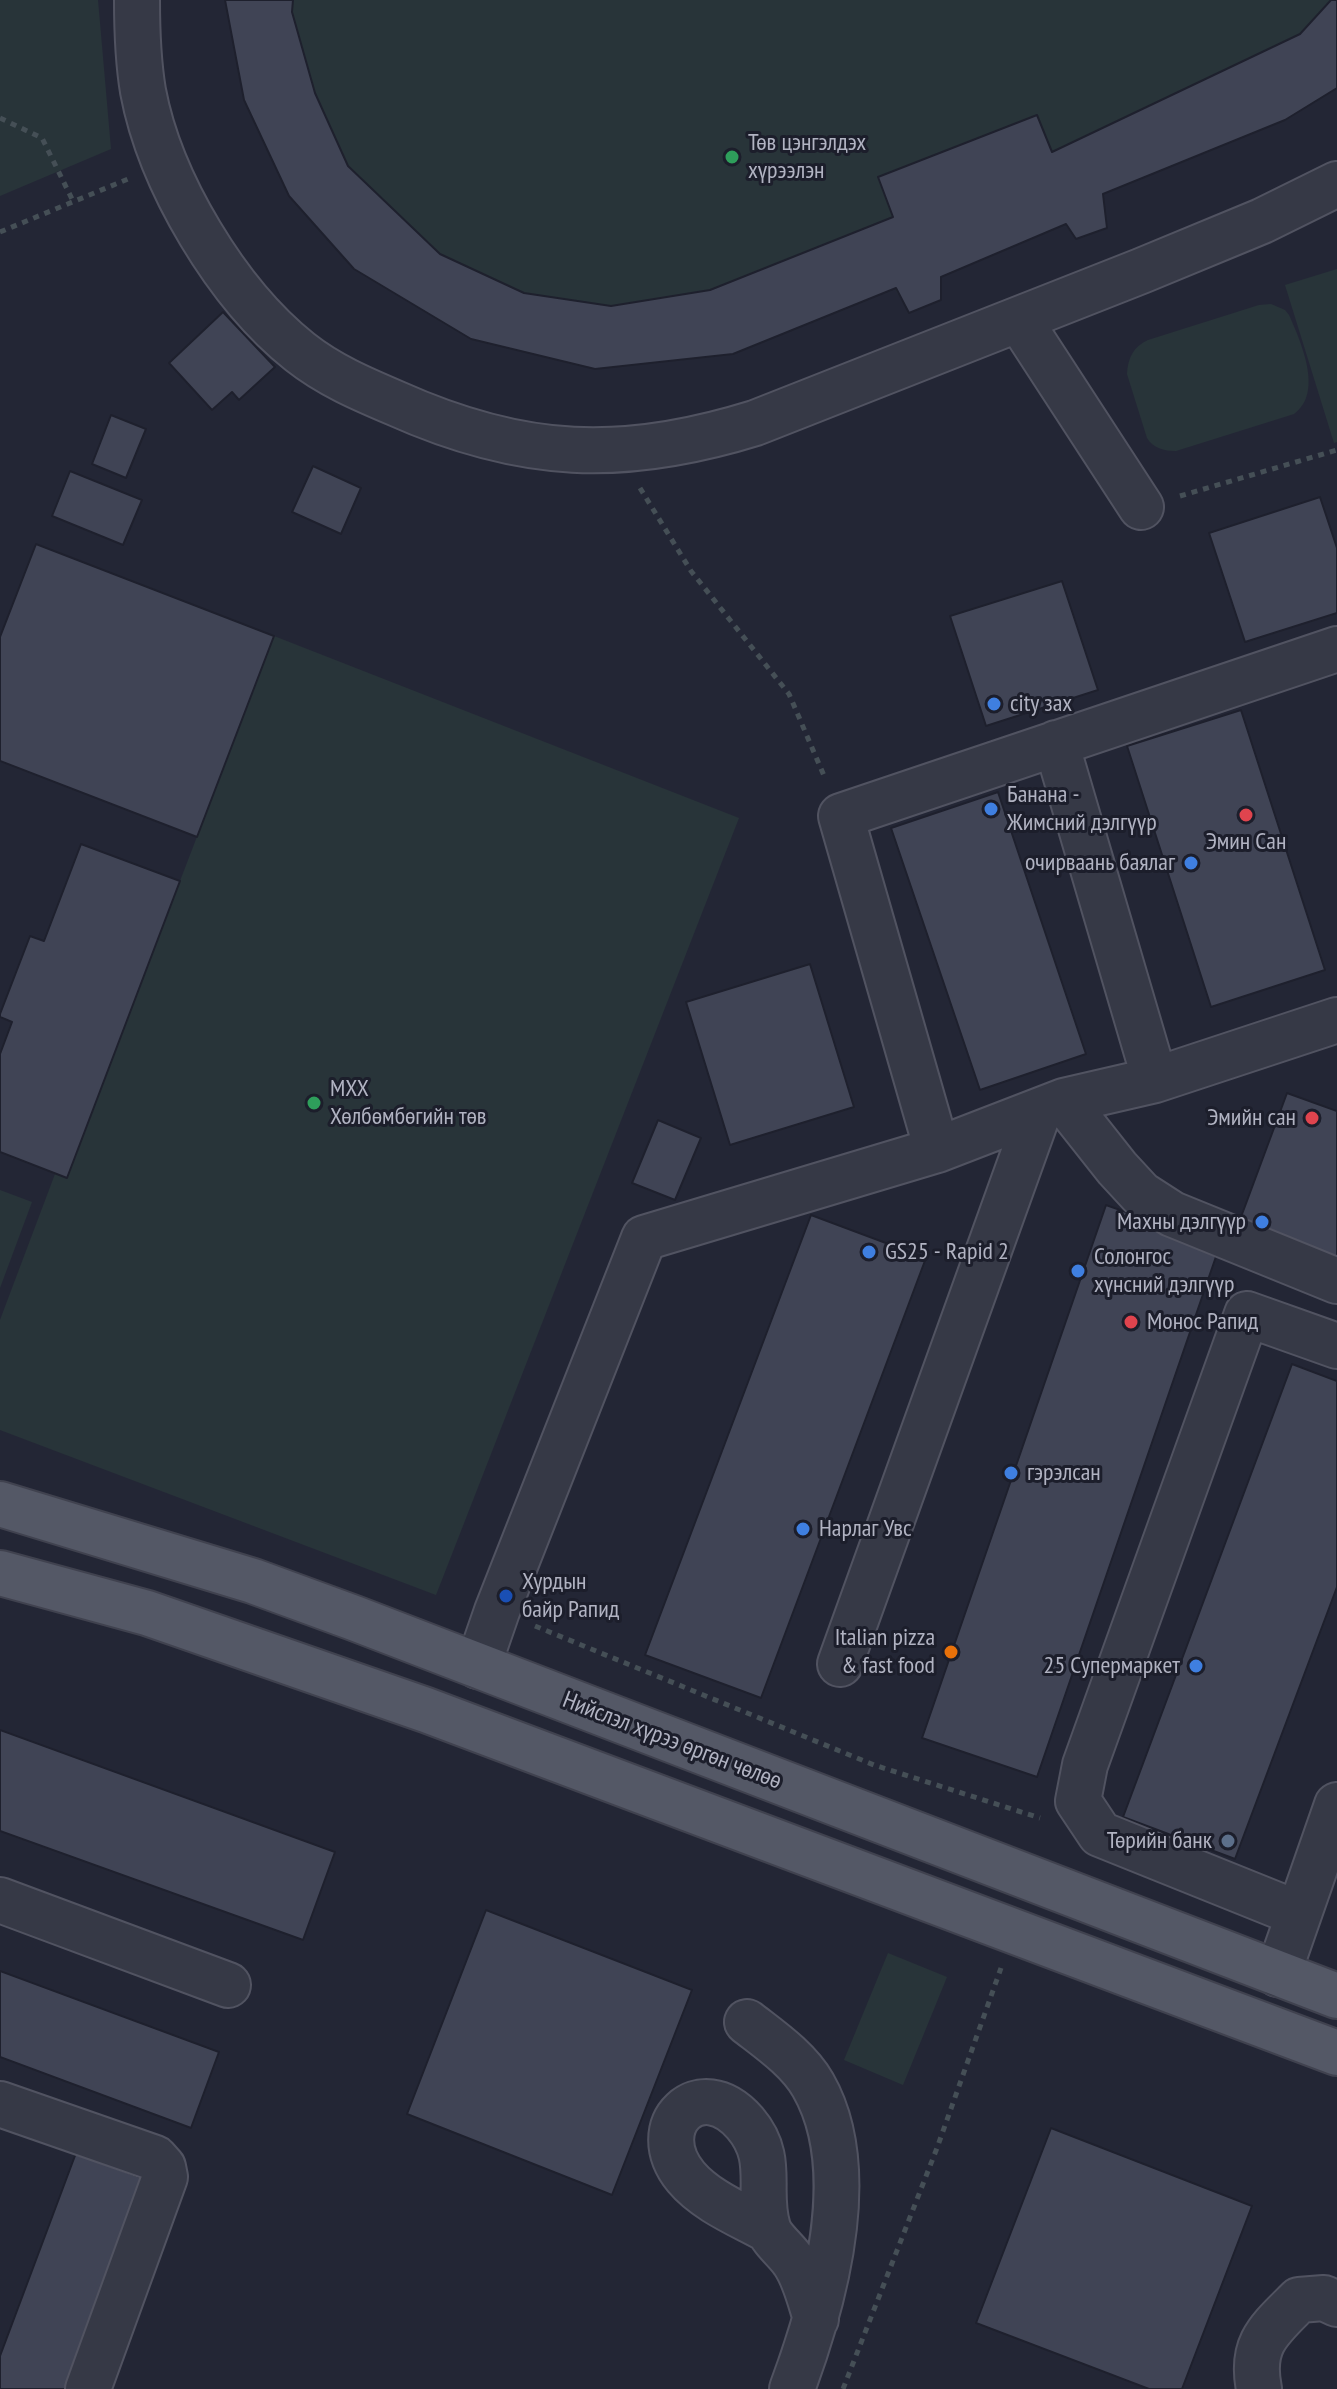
<!DOCTYPE html>
<meta charset="utf-8">
<style>
body{margin:0}
canvas{display:block;background:#232635}
</style>
<canvas width="1337" height="2389"></canvas>
<script>
const c = document.querySelector('canvas').getContext('2d');
c.lineJoin = 'round';
function fill(path, color) {
  c.fillStyle = color;
  c.fill(path, 'evenodd');
}
function stroke(path, color, width, dash) {
  c.strokeStyle = color;
  c.lineWidth = width;
  c.lineCap = dash ? 'butt' : 'round';
  c.setLineDash(dash || []);
  c.stroke(path);
}
function drawText(font, color, halo, rows, align = 'center') {
  c.font = font + ' "PT Sans Narrow",sans-serif';
  c.lineWidth = 6;
  c.setLineDash([]);
  c.textBaseline = 'middle';
  c.strokeStyle = halo;
  c.fillStyle = color;
  for (const [text, x, y, turn = 0] of rows) {
    c.save();
    c.translate(x, y);
    c.rotate((+turn || 0) * Math.PI / 180);
    c.textAlign = isNaN(turn) ? turn : align;
    if (halo) c.strokeText(text, 0, 0);
    c.fillText(text, 0, 0);
    c.restore();
  }
}
fill(new Path2D(`
 M 0,0 L 98,0 L 111,149 L 0,196 Z
 M 225,0 L 1337,0 L 1285,120 L 1103,194 L 1107,228 L 1076,239 L 1065,224 L 941,277 L 941,300 L 909,313 L 895,289 L 733,354 L 595,369 L 471,339 L 354,269 L 289,196 L 244,100 Z
 M 1337,269 L 1337,442 L 1334,443 L 1285,285 Z
 M 1271,304 L 1285,310 L 1289,315 C 1301,342 1324,393 1294,414 L 1176,451 C 1164,451 1153,448 1147,438 L 1127,374 C 1128,358 1133,347 1148,340 L 1259,305 Z
 M 274,636 L 739,818 L 436,1595 L 0,1430 L 0,1320 L 55,1174 L 0,1152 L 0,1054 L 12,1022 L 0,1017 L 0,1014 L 30,936 L 44,941 L 81,844 L 180,881 Z
 M 0,1190 L 32,1202 L 0,1288 Z
 M 888,1953 L 947,1977 L 903,2085 L 844,2060 Z`), '#283439');
const building = new Path2D(`
 M 225,0 L 293,0 L 292,12 L 315,93 L 348,166 L 440,254 L 524,293 L 611,306 L 710,290 L 893,217 L 878,177 L 1037,115 L 1052,152 L 1300,34 L 1331,0 L 1337,0 L 1337,88 L 1285,120 L 1103,194 L 1107,228 L 1076,239 L 1066,224 L 941,277 L 941,300 L 909,313 L 896,288 L 733,354 L 595,369 L 471,339 L 354,269 L 289,196 L 244,100 Z
 M 223,312 L 275,367 L 239,400 L 232,392 L 212,410 L 169,363 Z
 M 111,415 L 146,429 L 126,478 L 92,464 Z
 M 313,466 L 361,488 L 341,534 L 292,512 Z
 M 70,471 L 142,500 L 123,545 L 52,516 Z
 M 1320,497 L 1337,548 L 1337,613 L 1245,642 L 1209,533 Z
 M 36,544 L 274,636 L 197,837 L 0,761 L 0,637 Z
 M 1062,581 L 1098,690 L 986,726 L 950,616 Z
 M 1241,710 L 1325,970 L 1211,1007 L 1127,746 Z
 M 998,792 L 1086,1054 L 980,1090 L 891,828 Z
 M 81,844 L 180,881 L 67,1178 L 0,1152 L 0,1054 L 12,1022 L 0,1017 L 0,1014 L 30,936 L 44,941 Z
 M 810,964 L 854,1107 L 730,1145 L 686,1002 Z
 M 1287,1093 L 1337,1111 L 1337,1259 L 1238,1225 Z
 M 658,1120 L 701,1138 L 675,1200 L 632,1183 Z
 M 1106,1205 L 1220,1245 L 1037,1777 L 922,1738 Z
 M 811,1215 L 926,1258 L 761,1698 L 645,1655 Z
 M 1292,1364 L 1337,1381 L 1337,1587 L 1235,1859 L 1123,1817 Z
 M 0,1730 L 335,1852 L 303,1940 L 0,1831 Z
 M 486,1910 L 692,1990 L 612,2195 L 407,2114 Z
 M 0,1971 L 219,2052 L 191,2128 L 0,2057 Z
 M 1051,2128 L 1252,2206 L 1182,2389 L 1149,2389 L 976,2323 Z
 M 76,2153 L 153,2182 L 76,2389 L 0,2389 L 0,2356 Z`);
fill(building, '#404455');
stroke(building, '#1e202d', 2);
const minor = new Path2D(`
 M 137,0 C 137,30 138,61 143,91 C 160,182 227,294 300,352 C 329,375 362,389 395,403 C 522,460 623,464 755,423 L 1141,271 L 1262,221 L 1337,184
 M 1020,321 L 1141,507
 M 1056,743 L 1155,1080
 M 1064,1101 L 1117,1168 L 1141,1194 L 1172,1214 L 1337,1281
 M 937,1150 L 841,816 L 1337,649
 M 840,1664 L 1039,1111
 M 478,1666 L 497,1611 L 644,1238 L 937,1150 L 1064,1101 L 1155,1080 L 1337,1020
 M 0,1900 L 228,1985
 M 1299,1914 L 1100,1834 L 1078,1801 L 1085,1765 L 1247,1314 L 1337,1346
 M 1278,1974 L 1337,1805
 M 747,2022 C 770,2040 798,2059 813,2085 C 862,2170 824,2303 792,2389
 M 0,2104 L 155,2158 L 163,2167 L 165,2177 L 88,2389
 M 768,2230 C 741,2215 706,2201 686,2177 C 644,2126 700,2071 745,2123 C 776,2159 756,2190 768,2228 C 772,2240 787,2251 794,2262 C 805,2278 810,2300 816,2319
 M 1259,2389 C 1250,2344 1269,2330 1299,2300 L 1324,2298 L 1337,2304`);
const major = new Path2D(`
 M 0,1504 L 253,1581 L 354,1618 L 1337,1996
 M 0,1573 L 147,1613 L 426,1710 L 1337,2053`);
stroke(minor, '#515361', 48);
stroke(major, '#40424f', 48);
stroke(new Path2D(`
 M 0,118 L 42,138 L 73,201
 M 0,232 L 128,179
 M 640,488 L 691,571 L 789,694 L 825,778
 M 1180,496 L 1337,450
 M 535,1626 L 874,1765 L 1040,1818
 M 843,2389 L 937,2148 L 1001,1968`), '#454f56', 5, [6, 6]);
stroke(minor, '#363946', 44);
stroke(major, '#545866', 44);
for (const [x, y, r, color] of [
 [732,157,8,"#2e9e5b"],
 [994,704,8,"#3f7fe0"],
 [991,809,8,"#3f7fe0"],
 [1246,815,8,"#e0444e"],
 [1191,863,8,"#3f7fe0"],
 [314,1103,8,"#2e9e5b"],
 [1312,1118,8,"#e0444e"],
 [1262,1222,8,"#3f7fe0"],
 [869,1252,8,"#3f7fe0"],
 [1078,1271,8,"#3f7fe0"],
 [1131,1322,8,"#e0444e"],
 [1011,1473,8,"#3f7fe0"],
 [803,1529,8,"#3f7fe0"],
 [506,1596,8,"#1a4fb4"],
 [951,1652,8,"#e8710a"],
 [1196,1666,8,"#3f7fe0"],
 [1228,1841,8,"#5c6f8a"]
]) {
  const dot = new Path2D();
  dot.arc(x, y, r, 0, 2 * Math.PI);
  c.fillStyle = color;
  c.fill(dot);
  stroke(dot, '#1c1e2b', 3);
}
drawText('24px', '#b1b3c2', '#1c1e2b', [
 ["Төв цэнгэлдэх",748,143],
 ["хүрээлэн",748,171],
 ["city зах",1010,704],
 ["Банана -",1007,795],
 ["Жимсний дэлгүүр",1007,823],
 ["Эмин Сан",1246,842,"center"],
 ["очирваань баялаг",1175,863,"right"],
 ["МХХ",330,1089],
 ["Хөлбөмбөгийн төв",330,1117],
 ["Эмийн сан",1296,1118,"right"],
 ["Махны дэлгүүр",1246,1222,"right"],
 ["GS25 - Rapid 2",885,1252],
 ["Солонгос",1094,1257],
 ["хүнсний дэлгүүр",1094,1285],
 ["Монос Рапид",1147,1322],
 ["гэрэлсан",1027,1473],
 ["Нарлаг Увс",819,1529],
 ["Хурдын",522,1582],
 ["байр Рапид",522,1610],
 ["Italian pizza",935,1638,"right"],
 ["& fast food",935,1666,"right"],
 ["25 Супермаркет",1180,1666,"right"],
 ["Төрийн банк",1212,1841,"right"]
], 'left');
drawText('24px', '#b1b3c2', '#1c1e2b', [
 ["Нийслэл хүрээ өргөн чөлөө",672,1741,21]
]);
</script>
